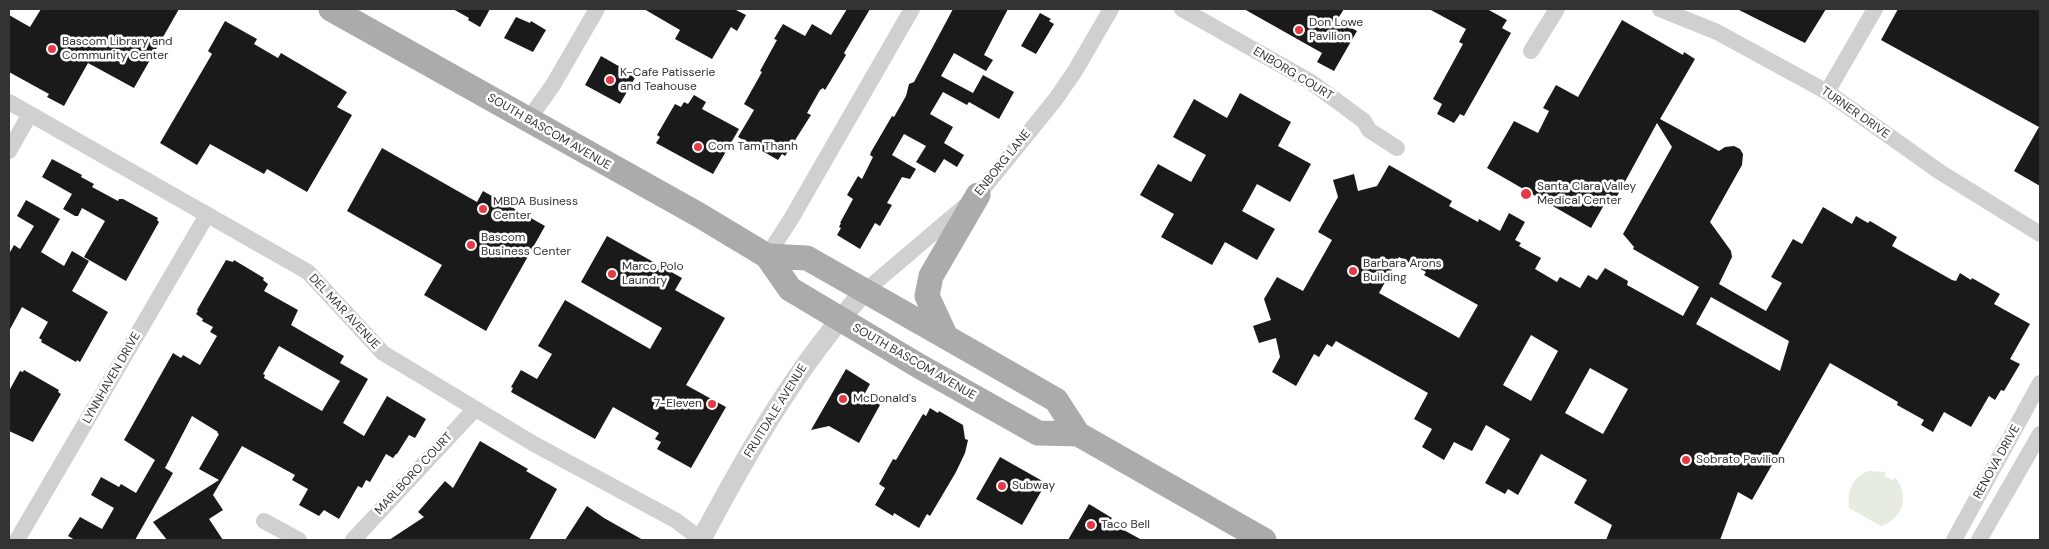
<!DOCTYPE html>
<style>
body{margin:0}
#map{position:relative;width:2049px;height:549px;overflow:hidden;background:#fff;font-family:"DM Sans",sans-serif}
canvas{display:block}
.frame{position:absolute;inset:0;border:10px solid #333;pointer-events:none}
</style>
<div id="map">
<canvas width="2049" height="549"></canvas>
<div class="frame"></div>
</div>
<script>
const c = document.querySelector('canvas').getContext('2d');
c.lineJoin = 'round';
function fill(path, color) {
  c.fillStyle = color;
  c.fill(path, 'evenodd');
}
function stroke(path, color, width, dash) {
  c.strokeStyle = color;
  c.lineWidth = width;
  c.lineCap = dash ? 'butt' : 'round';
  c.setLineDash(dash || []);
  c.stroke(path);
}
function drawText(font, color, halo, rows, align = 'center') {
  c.font = font + ' "DM Sans",sans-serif';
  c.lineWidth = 5;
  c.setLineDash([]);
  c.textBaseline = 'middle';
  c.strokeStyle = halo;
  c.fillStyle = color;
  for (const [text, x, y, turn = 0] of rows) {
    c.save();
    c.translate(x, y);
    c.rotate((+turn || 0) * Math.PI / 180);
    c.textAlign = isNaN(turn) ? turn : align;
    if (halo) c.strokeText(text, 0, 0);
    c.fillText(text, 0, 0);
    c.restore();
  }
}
fill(new Path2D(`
 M 1868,471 L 1886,472 L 1884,476 L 1893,480 L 1895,477 C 1910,495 1903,519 1881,526 L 1849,508 C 1848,490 1851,479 1868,471 Z`), '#e6ecdf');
fill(new Path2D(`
 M 41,9 L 179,9 L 134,88 L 88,63 L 64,106 L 47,97 L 49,94 L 9,72 L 9,15 L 30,27 Z
 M 453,9 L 490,9 L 480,27 L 468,20 L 469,18 Z
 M 644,9 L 734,9 L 746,15 L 737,31 L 731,27 L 712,59 L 675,39 L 680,30 Z
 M 847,9 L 870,9 L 844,53 L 846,55 L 825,90 L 823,88 L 820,90 L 807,113 L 811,115 L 785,156 L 782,154 L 778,160 L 738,137 L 754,110 L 744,104 L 762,72 L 760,71 L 777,40 L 774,39 L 783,24 L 805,36 L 812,24 L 831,35 Z
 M 953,9 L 1008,9 L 984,55 L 993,60 L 986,71 L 954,53 L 941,76 L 973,93 L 983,75 L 1014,92 L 999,119 L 969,102 L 967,105 L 943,92 L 930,114 L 953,127 L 944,143 L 964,155 L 957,167 L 944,159 L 935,173 L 916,162 L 926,146 L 904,134 L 892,155 L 916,169 L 910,179 L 902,177 L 887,203 L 892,205 L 880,226 L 875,223 L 860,249 L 837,235 L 841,228 L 839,227 L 841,223 L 840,223 L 853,199 L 847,195 L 858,176 L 862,179 L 873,157 L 870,155 L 871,152 L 892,116 L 894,117 L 906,96 L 909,84 L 914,82 Z
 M 1244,9 L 1344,9 L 1337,20 L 1357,31 L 1334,71 L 1317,62 L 1322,53 Z
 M 1429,9 L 1487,9 L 1507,20 L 1502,28 L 1511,33 L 1464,116 L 1460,114 L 1454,123 L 1437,114 L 1442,104 L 1433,99 L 1463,44 L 1459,42 L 1466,29 Z
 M 1737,9 L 1826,9 L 1805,43 Z
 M 1898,9 L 2040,9 L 2040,186 L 2014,171 L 2039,127 L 1881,40 Z
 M 1040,13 L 1051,19 L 1049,21 L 1054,24 L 1036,54 L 1021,46 Z
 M 516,17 L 530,23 L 531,21 L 546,30 L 533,52 L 504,38 Z
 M 1622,20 L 1683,55 L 1684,52 L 1695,59 L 1660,119 L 1719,151 L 1725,147 L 1734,146 L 1740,149 L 1743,154 L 1742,165 L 1710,222 L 1731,251 L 1732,257 L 1719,284 L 1766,311 L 1782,283 L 1771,277 L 1793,239 L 1802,244 L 1823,207 L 1852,224 L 1856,216 L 1868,223 L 1870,221 L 1897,237 L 1892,246 L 1952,280 L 1956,281 L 1960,273 L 1971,280 L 1972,278 L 2000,294 L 1994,304 L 2030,324 L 2010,359 L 2020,364 L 2004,391 L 2001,390 L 1995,400 L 1989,396 L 1971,427 L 1944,412 L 1933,432 L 1921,425 L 1924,420 L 1897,405 L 1898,402 L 1830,363 L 1752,500 L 1738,492 L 1720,540 L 1606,540 L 1612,525 L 1574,503 L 1587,480 L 1541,454 L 1518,495 L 1508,489 L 1505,494 L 1485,483 L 1510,439 L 1486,425 L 1472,451 L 1454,442 L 1444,460 L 1422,447 L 1432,429 L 1414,419 L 1428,393 L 1336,341 L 1332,347 L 1327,344 L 1319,357 L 1314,354 L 1296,386 L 1272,372 L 1280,357 L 1276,338 L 1259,343 L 1253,326 L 1271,320 L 1264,299 L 1277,277 L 1303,291 L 1332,240 L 1318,232 L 1338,197 L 1333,180 L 1354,174 L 1358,191 L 1377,186 L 1389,165 L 1452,201 L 1449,206 L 1478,222 L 1479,219 L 1500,231 L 1509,213 L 1525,222 L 1515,240 L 1521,243 L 1519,246 L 1541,258 L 1535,269 L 1557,282 L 1560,277 L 1580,288 L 1588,275 L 1597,280 L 1605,268 L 1628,281 L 1627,285 L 1683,316 L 1699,287 L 1633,249 L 1634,247 L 1623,234 L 1672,147 L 1657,123 L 1615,200 L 1609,196 L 1591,228 L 1487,168 L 1514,121 L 1538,133 L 1549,111 L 1543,108 L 1556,85 L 1578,97 ZM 1399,257 L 1426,272 L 1424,275 L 1478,305 L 1459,338 L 1379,293 ZM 1711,297 L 1789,341 L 1780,371 L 1696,324 ZM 1531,335 L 1558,351 L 1531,401 L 1503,385 ZM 1590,368 L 1628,389 L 1603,434 L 1565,413 Z
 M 225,21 L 257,39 L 254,44 L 278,58 L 281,53 L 347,92 L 337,107 L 352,115 L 307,192 L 267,169 L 264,174 L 210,144 L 197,165 L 160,143 L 212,54 L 208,51 Z
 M 601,56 L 636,76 L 620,104 L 585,85 Z
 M 1240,93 L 1291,122 L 1278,146 L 1311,164 L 1290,202 L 1257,184 L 1242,211 L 1275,229 L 1257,260 L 1225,242 L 1212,265 L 1161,237 L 1174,214 L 1140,195 L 1158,164 L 1191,182 L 1206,155 L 1173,137 L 1194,99 L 1227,118 Z
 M 694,95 L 706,102 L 702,109 L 739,129 L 713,174 L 656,143 L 660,137 L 657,135 L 675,104 L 681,107 L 684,102 L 688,104 Z
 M 382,148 L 477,202 L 483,191 L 545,226 L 486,331 L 424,295 L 442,265 L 347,211 Z
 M 52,159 L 82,175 L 81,177 L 94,184 L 92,187 L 118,201 L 119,199 L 123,199 L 158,218 L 157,220 L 159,222 L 126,281 L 84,257 L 105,221 L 82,208 L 78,216 L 75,216 L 63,209 L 72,194 L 42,177 Z
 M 26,200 L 60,219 L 41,252 L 64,266 L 72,251 L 89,261 L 72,291 L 108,312 L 80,362 L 77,360 L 76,362 L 41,342 L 42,340 L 39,338 L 48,322 L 22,307 L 9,331 L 9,254 L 14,245 L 20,249 L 34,226 L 17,216 Z
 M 607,236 L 682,278 L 675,290 L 725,318 L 686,385 L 726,407 L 691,468 L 657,449 L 661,442 L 655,439 L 659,433 L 613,407 L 595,439 L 511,392 L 513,388 L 511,387 L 521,370 L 537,379 L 552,354 L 538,346 L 565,300 L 650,349 L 662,328 L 581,282 Z
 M 226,260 L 233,262 L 234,260 L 264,278 L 263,280 L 268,284 L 264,291 L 298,310 L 291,325 L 344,356 L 340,363 L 368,379 L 343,423 L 364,436 L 387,396 L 426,419 L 415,438 L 409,435 L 397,454 L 396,454 L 393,458 L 386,454 L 370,482 L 366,480 L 362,488 L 358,486 L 339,519 L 324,510 L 319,516 L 299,505 L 308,489 L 292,480 L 295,475 L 242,446 L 213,495 L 223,510 L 209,519 L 223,540 L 167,540 L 153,522 L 219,480 L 199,469 L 219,434 L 217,433 L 218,432 L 192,416 L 165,468 L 173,473 L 135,540 L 75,540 L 68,536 L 80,517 L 102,529 L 114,508 L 91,495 L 101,477 L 119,487 L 121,484 L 136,493 L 155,460 L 124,440 L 173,353 L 181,358 L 183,355 L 200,365 L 217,336 L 210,332 L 213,327 L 202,321 L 203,319 L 196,314 L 198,311 L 197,310 ZM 279,346 L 340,381 L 322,411 L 264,378 L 265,375 L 263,374 Z
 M 846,369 L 870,384 L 864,395 L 880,405 L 859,443 L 829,426 L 811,430 Z
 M 24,370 L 59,390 L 58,392 L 61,394 L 33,442 L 9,431 L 9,391 L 20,371 L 23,372 Z
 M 930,408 L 938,413 L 939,411 L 963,425 L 965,439 L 968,440 L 965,453 L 956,472 L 930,516 L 927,514 L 919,528 L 894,513 L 893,516 L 875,505 L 885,488 L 879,484 L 893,459 L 896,460 L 923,414 L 926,416 Z
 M 480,441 L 528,469 L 526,471 L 557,489 L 529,540 L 389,540 L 424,517 L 418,512 L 445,481 L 453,488 Z
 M 1000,457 L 1046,483 L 1022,525 L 976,499 Z
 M 1089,504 L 1112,518 L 1109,522 L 1142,540 L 1068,540 Z
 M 587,506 L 604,518 L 643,540 L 565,540 Z`), '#1a1a1a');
stroke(new Path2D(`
 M 1182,9 L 1311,82 L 1364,121 L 1369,130 L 1397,148
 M 1660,9 L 1717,32 L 1827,92 L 1940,172 L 2040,234
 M 1531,51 L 1557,9
 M 1827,92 L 1875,9
 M 9,102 L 308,272 L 383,353 L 534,444 L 675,520 L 702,540
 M 528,120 L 553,85 L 597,9
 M 9,151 L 30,114
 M 767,256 L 791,219 L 912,9
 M 865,291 L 978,195 L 1055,100 L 1075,71 L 1111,9
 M 264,521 L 299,540
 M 17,540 L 207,215
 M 353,540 L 475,409
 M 1954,540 L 2040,383
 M 1979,540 L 2040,434`), '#d0d0d0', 16);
stroke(new Path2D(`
 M 701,540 C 748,452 797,365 865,291`), '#d0d0d0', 20);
stroke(new Path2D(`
 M 331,9 L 699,215 L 767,256 L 790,289 L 919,366 L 1038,433 L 1078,434
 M 767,256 L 807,258 L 946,337 L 1056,400 L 1078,434 L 1264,540
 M 946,337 L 927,296 L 931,276 L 978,195`), '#ababab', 25);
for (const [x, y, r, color] of [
 [1299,30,5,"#e63946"],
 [52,49,5,"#e63946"],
 [610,80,5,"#e63946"],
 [698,147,5,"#e63946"],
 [1526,194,6,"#e63946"],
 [483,209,5,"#e63946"],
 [471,245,5,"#e63946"],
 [1353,271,5,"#e63946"],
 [612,274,5,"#e63946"],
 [843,399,5,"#e63946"],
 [712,404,5,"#e63946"],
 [1686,460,5,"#e63946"],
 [1002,486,5,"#e63946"],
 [1091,525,5,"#e63946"]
]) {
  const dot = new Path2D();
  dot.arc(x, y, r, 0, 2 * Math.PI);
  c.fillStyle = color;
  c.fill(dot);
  stroke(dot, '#fff', 2);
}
drawText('12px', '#333', '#fff', [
 ["Don Lowe",1309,23],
 ["Pavilion",1309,37],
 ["Bascom Library and",62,42],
 ["Community Center",62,56],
 ["K-Cafe Patisserie",620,73],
 ["and Teahouse",620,87],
 ["Com Tam Thanh",708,147],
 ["Santa Clara Valley",1537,187],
 ["Medical Center",1537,201],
 ["MBDA Business",493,202],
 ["Center",493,216],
 ["Bascom",481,238],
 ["Business Center",481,252],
 ["Barbara Arons",1363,264],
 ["Building",1363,278],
 ["Marco Polo",622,267],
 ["Laundry",622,281],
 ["McDonald's",853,399],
 ["7-Eleven",702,404,"right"],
 ["Sobrato Pavilion",1696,460],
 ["Subway",1012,486],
 ["Taco Bell",1101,525]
], 'left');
drawText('12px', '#333', '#fff', [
 ["ENBORG COURT",1293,74,31],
 ["TURNER DRIVE",1855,113,35],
 ["SOUTH BASCOM AVENUE",549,132,30],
 ["ENBORG LANE",1003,163,-51],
 ["DEL MAR AVENUE",344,312,47],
 ["SOUTH BASCOM AVENUE",914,362,30],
 ["LYNNHAVEN DRIVE",112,378,-60],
 ["FRUITDALE AVENUE",776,411,-58],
 ["RENOVA DRIVE",1997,462,-61],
 ["MARLBORO COURT",414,474,-47]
]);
</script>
